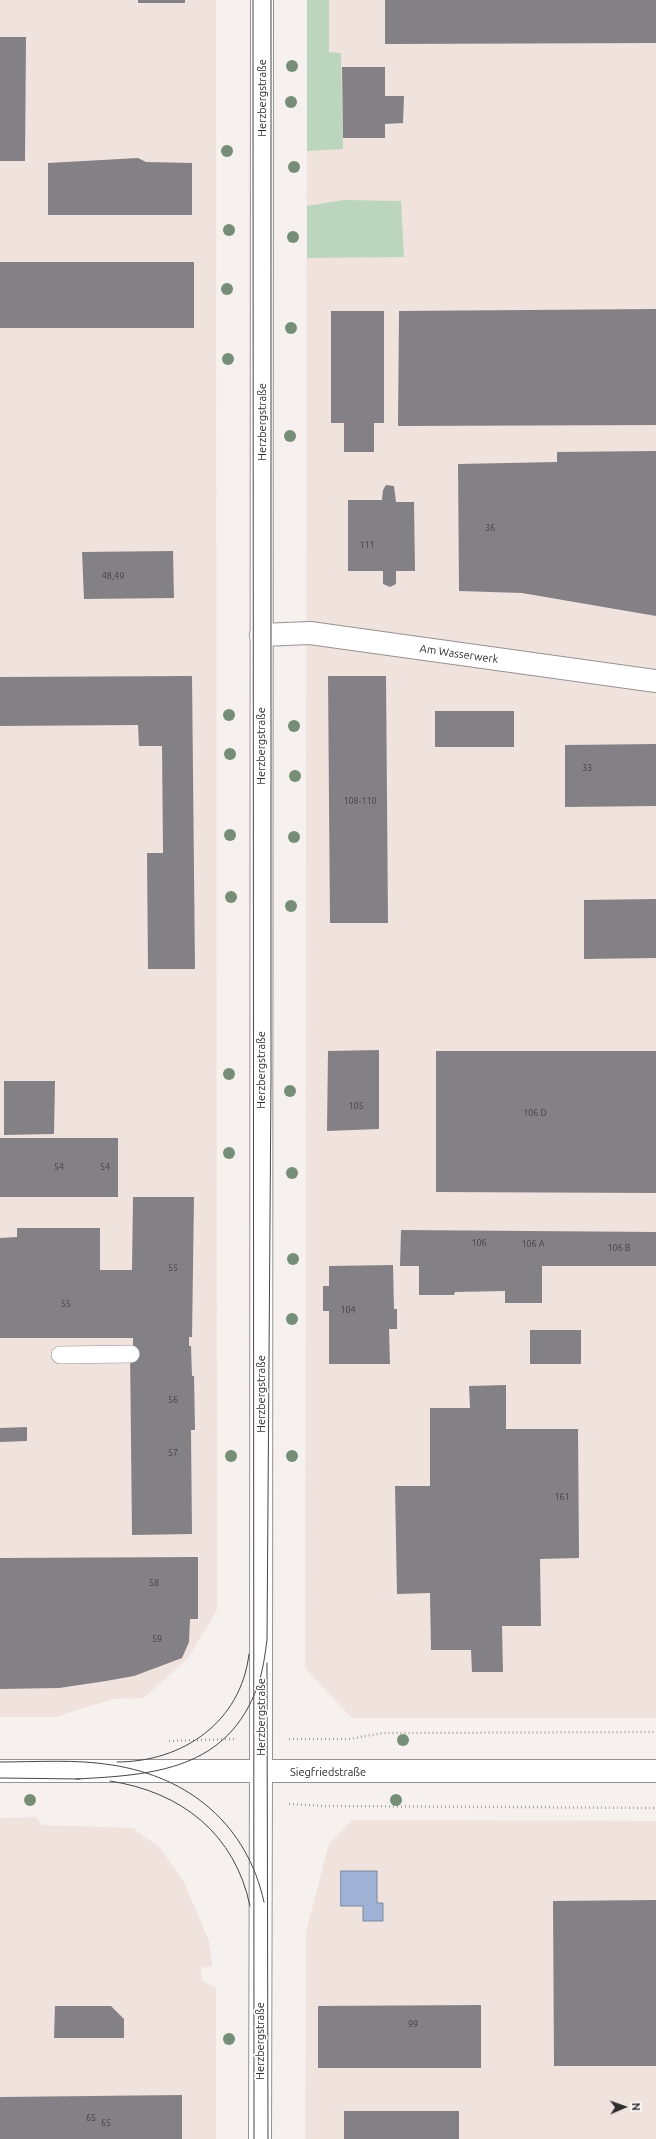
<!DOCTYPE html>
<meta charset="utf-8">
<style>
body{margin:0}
#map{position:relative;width:656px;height:2139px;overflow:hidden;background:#f6f0ee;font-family:Ubuntu,sans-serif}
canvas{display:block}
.north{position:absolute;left:604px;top:2087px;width:40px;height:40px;-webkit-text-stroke:3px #fff;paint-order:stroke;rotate:88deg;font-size:11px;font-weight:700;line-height:16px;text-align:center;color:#2f2d2d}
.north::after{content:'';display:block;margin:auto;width:14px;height:18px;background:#2f2d2d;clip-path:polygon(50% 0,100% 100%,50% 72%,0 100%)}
</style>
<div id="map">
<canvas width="656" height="2139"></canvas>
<div class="north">N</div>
</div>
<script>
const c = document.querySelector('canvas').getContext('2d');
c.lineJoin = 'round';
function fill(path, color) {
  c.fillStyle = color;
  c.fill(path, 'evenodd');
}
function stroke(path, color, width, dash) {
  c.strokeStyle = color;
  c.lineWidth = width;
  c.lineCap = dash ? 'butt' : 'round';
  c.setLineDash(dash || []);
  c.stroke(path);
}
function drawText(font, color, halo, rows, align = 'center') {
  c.font = font + ' Ubuntu,sans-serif';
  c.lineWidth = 3.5;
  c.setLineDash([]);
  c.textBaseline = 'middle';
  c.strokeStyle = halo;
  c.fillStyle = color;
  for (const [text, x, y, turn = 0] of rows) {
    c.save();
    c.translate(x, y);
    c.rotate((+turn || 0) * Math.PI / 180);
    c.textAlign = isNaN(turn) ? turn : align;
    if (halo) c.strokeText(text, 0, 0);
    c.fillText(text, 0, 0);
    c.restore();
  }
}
fill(new Path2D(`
 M 0,0 L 216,0 L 217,1610 L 188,1658 L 144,1698 L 113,1699 L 55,1717 L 0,1717 Z
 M 307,0 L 656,0 L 656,1718 L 352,1718 L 305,1668 Z
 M 36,1817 L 42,1825 L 133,1828 L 160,1848 L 184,1882 L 209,1941 L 212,1966 L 201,1968 L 202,1981 L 216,1988 L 216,2139 L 0,2139 L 0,1818 Z
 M 352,1820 L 656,1821 L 656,2139 L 305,2139 L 306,1932 L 329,1844 Z`), '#f0e2dd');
fill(new Path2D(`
 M 307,0 L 329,0 L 329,52 L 341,53 L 343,149 L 307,151 Z
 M 343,200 L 401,201 L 404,257 L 307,258 L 307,206 Z`), '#bcd6bd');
const water = new Path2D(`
 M 341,1871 L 377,1871 L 377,1903 L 383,1903 L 383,1921 L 363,1921 L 363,1906 L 341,1906 Z`);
fill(water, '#9fb1d5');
stroke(water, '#7d89a3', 1);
fill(new Path2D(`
 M 138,0 L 185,0 L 185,3 L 138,3 Z
 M 385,0 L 656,0 L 656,43 L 385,44 Z
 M 0,37 L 26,37 L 25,161 L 0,161 Z
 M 342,67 L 385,67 L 385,96 L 404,96 L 403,123 L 385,124 L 385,138 L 343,138 Z
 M 138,158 L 146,162 L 192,163 L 192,215 L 48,215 L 48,163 Z
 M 0,262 L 194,262 L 194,328 L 0,328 Z
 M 656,309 L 656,425 L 398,426 L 399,311 Z
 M 331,311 L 384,311 L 384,423 L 374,423 L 374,452 L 344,452 L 344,423 L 331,423 Z
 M 656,451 L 656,616 L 522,593 L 459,591 L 458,464 L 557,462 L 557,452 Z
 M 386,485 L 394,486 L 396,502 L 414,502 L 415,571 L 396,571 L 396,584 L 390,587 L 383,584 L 383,571 L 348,571 L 348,500 L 382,500 L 383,490 Z
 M 173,551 L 174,598 L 84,599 L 82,552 Z
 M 192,676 L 195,969 L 148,969 L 147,853 L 163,853 L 162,746 L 139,746 L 138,725 L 0,726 L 0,677 Z
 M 328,676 L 386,676 L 388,923 L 330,923 Z
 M 435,711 L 514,711 L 514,747 L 435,747 Z
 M 656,744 L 656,806 L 565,807 L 565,745 Z
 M 656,899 L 656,958 L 584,959 L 584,900 Z
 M 379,1050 L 379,1129 L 327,1131 L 328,1051 Z
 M 436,1051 L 656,1051 L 656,1193 L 436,1192 Z
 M 4,1081 L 55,1081 L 54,1134 L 4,1135 Z
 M 0,1138 L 118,1138 L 118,1197 L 0,1197 Z
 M 133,1197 L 194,1197 L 192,1337 L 189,1337 L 189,1346 L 191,1346 L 192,1376 L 194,1376 L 195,1430 L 191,1430 L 192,1534 L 132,1535 L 130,1347 L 133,1346 L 133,1338 L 0,1338 L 0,1238 L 17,1237 L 17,1228 L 100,1228 L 100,1270 L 132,1270 Z
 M 401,1230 L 656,1232 L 656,1266 L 542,1266 L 542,1303 L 505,1303 L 505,1291 L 455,1292 L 454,1295 L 419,1295 L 419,1266 L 400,1266 Z
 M 393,1265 L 394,1309 L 397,1309 L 397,1329 L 389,1329 L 390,1364 L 329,1364 L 329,1311 L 323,1311 L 323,1286 L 329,1286 L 329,1266 Z
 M 530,1330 L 581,1330 L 581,1364 L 530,1364 Z
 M 506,1385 L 506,1429 L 578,1429 L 579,1558 L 540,1559 L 541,1626 L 502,1626 L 503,1672 L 472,1672 L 471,1650 L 431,1650 L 430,1593 L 397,1594 L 395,1486 L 430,1486 L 430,1408 L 470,1408 L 469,1386 Z
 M 27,1427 L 27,1441 L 0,1442 L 0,1428 Z
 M 198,1557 L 198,1619 L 190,1619 L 189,1642 L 182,1658 L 134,1676 L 106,1681 L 59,1688 L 0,1689 L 0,1558 Z
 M 656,1900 L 656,2066 L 554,2066 L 553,1901 Z
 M 481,2005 L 481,2068 L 318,2068 L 318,2006 Z
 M 55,2006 L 111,2006 L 124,2019 L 124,2038 L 54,2038 Z
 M 182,2095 L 182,2139 L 0,2139 L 0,2097 Z
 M 344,2111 L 459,2111 L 459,2139 L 344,2139 Z`), '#838185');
const lane = new Path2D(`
 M 60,1355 L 131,1354`);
const street = new Path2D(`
 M 261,635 L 310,633 L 656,681
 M 260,2139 L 261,1771`);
const secondary = new Path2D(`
 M 0,1771 L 656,1771
 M 261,1771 L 262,0`);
stroke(lane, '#979290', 18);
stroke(street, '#979290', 24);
stroke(secondary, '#979290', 24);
stroke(new Path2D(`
 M 289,1739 L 349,1739 L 383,1733 L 656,1732
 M 169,1741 L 234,1739
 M 289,1804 L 324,1806 L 656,1808`), '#aaa5a4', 2.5, [1, 3]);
stroke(lane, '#fff', 17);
stroke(street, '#fff', 22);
stroke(secondary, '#fff', 22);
stroke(new Path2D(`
 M 253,0 L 254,2139
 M 267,1663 L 268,2139
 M 0,1762 C 37,1762 76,1759 112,1765 C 190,1777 247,1825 264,1902
 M 117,1762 C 183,1762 241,1722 249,1654
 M 0,1778 L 80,1779
 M 76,1779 C 154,1775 228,1770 258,1685 C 263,1670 265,1655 267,1640 L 271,1079 L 271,0
 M 110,1781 C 182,1792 235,1834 250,1906`), '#484646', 1);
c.fillStyle = '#768e77';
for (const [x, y] of [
 [292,66],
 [291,102],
 [227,151],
 [294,167],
 [229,230],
 [293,237],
 [227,289],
 [291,328],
 [228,359],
 [290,436],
 [229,715],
 [294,726],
 [230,754],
 [295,776],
 [230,835],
 [294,837],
 [231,897],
 [291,906],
 [229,1074],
 [290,1091],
 [229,1153],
 [292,1173],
 [293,1259],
 [292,1319],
 [231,1456],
 [292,1456],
 [403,1740],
 [30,1800],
 [396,1800],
 [229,2039]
]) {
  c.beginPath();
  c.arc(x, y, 6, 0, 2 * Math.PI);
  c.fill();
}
drawText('9px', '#444243', null, [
 ["36",490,528],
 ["111",367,545],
 ["48,49",113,576],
 ["33",587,768],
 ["108-110",360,801],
 ["105",356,1106],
 ["106 D",535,1113],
 ["54",59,1167],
 ["54",105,1167],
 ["106",479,1243],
 ["106 A",533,1244],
 ["106 B",619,1248],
 ["55",173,1268],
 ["55",66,1304],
 ["104",348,1310],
 ["56",173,1400],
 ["57",173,1453],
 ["161",562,1497],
 ["58",154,1583],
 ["59",157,1639],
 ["99",413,2024],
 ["65",91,2118],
 ["65",106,2123]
]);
drawText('11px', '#2f2d2d', '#fff', [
 ["Herzbergstraße",262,98,-90],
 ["Herzbergstraße",262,422,-90],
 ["Am Wasserwerk",459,654,8],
 ["Herzbergstraße",261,746,-90],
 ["Herzbergstraße",261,1070,-90],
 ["Herzbergstraße",261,1394,-90],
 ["Herzbergstraße",261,1717,-90],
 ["Siegfriedstraße",328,1772],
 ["Herzbergstraße",260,2041,-90]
]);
</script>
